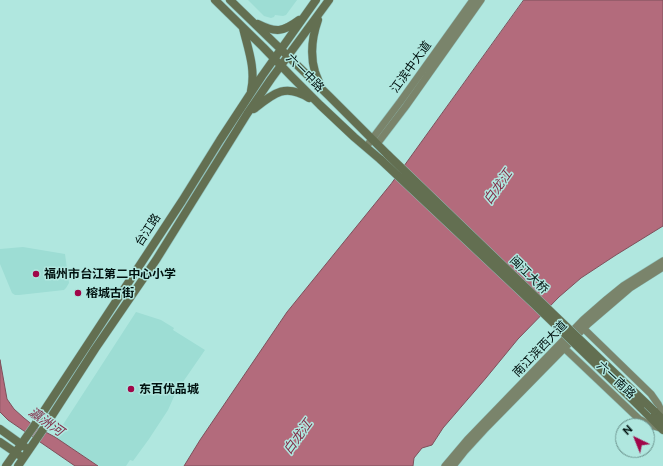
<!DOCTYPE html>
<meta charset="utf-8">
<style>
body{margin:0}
#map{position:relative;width:663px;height:466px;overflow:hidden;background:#b0e7df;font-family:"Public Sans",sans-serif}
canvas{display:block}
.north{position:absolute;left:615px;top:418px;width:40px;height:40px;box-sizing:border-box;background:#b0e7df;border:1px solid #6a918c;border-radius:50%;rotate:317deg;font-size:11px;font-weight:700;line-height:16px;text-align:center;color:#00110f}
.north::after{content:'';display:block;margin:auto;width:14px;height:18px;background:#a00649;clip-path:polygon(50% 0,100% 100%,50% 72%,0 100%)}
</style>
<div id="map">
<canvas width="663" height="466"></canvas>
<div class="north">N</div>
</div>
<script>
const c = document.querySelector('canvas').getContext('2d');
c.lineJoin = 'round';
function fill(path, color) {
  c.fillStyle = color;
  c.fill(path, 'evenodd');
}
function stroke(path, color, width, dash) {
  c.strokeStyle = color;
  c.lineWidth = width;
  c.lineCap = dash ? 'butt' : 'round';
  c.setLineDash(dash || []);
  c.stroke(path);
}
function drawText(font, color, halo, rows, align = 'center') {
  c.font = font + ' "Public Sans","Noto Sans SC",sans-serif';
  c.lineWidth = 3;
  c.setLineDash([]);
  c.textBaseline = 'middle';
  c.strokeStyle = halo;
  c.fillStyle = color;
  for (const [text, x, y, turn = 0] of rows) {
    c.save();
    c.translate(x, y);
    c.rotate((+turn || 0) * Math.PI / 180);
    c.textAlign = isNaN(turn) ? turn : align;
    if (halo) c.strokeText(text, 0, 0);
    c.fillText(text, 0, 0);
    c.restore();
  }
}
fill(new Path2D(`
 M 248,0 L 297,0 L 286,15 L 283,16 L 275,15 L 274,17 L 271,18 L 264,16 Z
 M 23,247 L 65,254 L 69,283 L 66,288 L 64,290 L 19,295 L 15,295 L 12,293 L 0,264 L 0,249 Z
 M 136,312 L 161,320 L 174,328 L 173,330 L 205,350 L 176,392 L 168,410 L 149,439 L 133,461 L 130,460 L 126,466 L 99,466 L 55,437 Z`), '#9dddd4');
const water = new Path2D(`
 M 524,0 L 663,0 L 663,226 L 616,255 L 581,278 L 559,297 L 518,339 L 486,378 L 443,428 L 432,445 L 422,448 L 414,458 L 413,466 L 184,466 L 200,440 L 287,312 L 391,184 Z
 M 0,360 L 7,399 L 14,409 L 24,418 L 34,426 L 55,437 L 98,466 L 75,466 L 8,420 L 0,412 Z`);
fill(water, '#b36b7c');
stroke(water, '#7d505b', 1);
const secondary = new Path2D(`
 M 377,144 L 406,106 L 481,0
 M 366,147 L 400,102 L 473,0
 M 581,326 L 651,394 L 658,404 L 663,415
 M 560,344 L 639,419 L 650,425 L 660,428
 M 445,466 L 467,440 L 583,320 L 607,299 L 623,286 L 663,261
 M 453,466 L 464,452 L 486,428 L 588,324 L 630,288 L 663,267`);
const primary = new Path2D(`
 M 215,0 L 263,47 L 292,77 L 320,105 L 354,137 L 381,160
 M 230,0 L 329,96 L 388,155
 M 318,20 C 312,37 310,55 315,72 C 317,77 318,80 320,84
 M 258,24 C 276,33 283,32 299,20
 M 243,28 C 248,49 256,69 251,91
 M 254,109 C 274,93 285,83 309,98
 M 640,407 L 663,430
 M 654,411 L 663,420
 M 0,429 L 25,447
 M 0,442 L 19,455
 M 6,466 L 34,426 L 182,201 L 220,140 L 262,76 L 316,0
 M 18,466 L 42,431 L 95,349 L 156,260 L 247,114 L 271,79 L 329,0`);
stroke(secondary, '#90c0ba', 8);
stroke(primary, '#90c0ba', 9);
stroke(secondary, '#7a846b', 7);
stroke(primary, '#636f51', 8);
const primaryBridge = new Path2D(`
 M 388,155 L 654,411
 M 381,160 L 535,305 L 640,407`);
stroke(primaryBridge, '#90c0ba', 9, []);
stroke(primaryBridge, '#636f51', 8);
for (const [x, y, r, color] of [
 [36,274,4,"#a00649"],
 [78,293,4,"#a00649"],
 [131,389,4,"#a00649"]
]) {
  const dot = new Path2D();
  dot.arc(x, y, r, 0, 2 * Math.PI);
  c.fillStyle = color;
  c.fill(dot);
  stroke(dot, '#b0e7df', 1.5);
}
drawText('12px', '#00110f', '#b0e7df', [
 ["江滨中大道",411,67,-54],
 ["六一中路",305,73,45],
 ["台江路",148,230,-57],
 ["闽江大桥",529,275,44],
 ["南江滨西大道",540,349,-46],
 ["六一南路",616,380,43]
]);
drawText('bold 12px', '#00110f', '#b0e7df', [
 ["福州市台江第二中心小学",44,274],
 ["榕城古街",86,293],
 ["东百优品城",139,389]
], 'left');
drawText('italic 13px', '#822945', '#b0e7df', [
 ["白龙江",498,187,-55],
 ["瀛洲河",46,422,35],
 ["白龙江",298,437,-54]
]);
</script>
